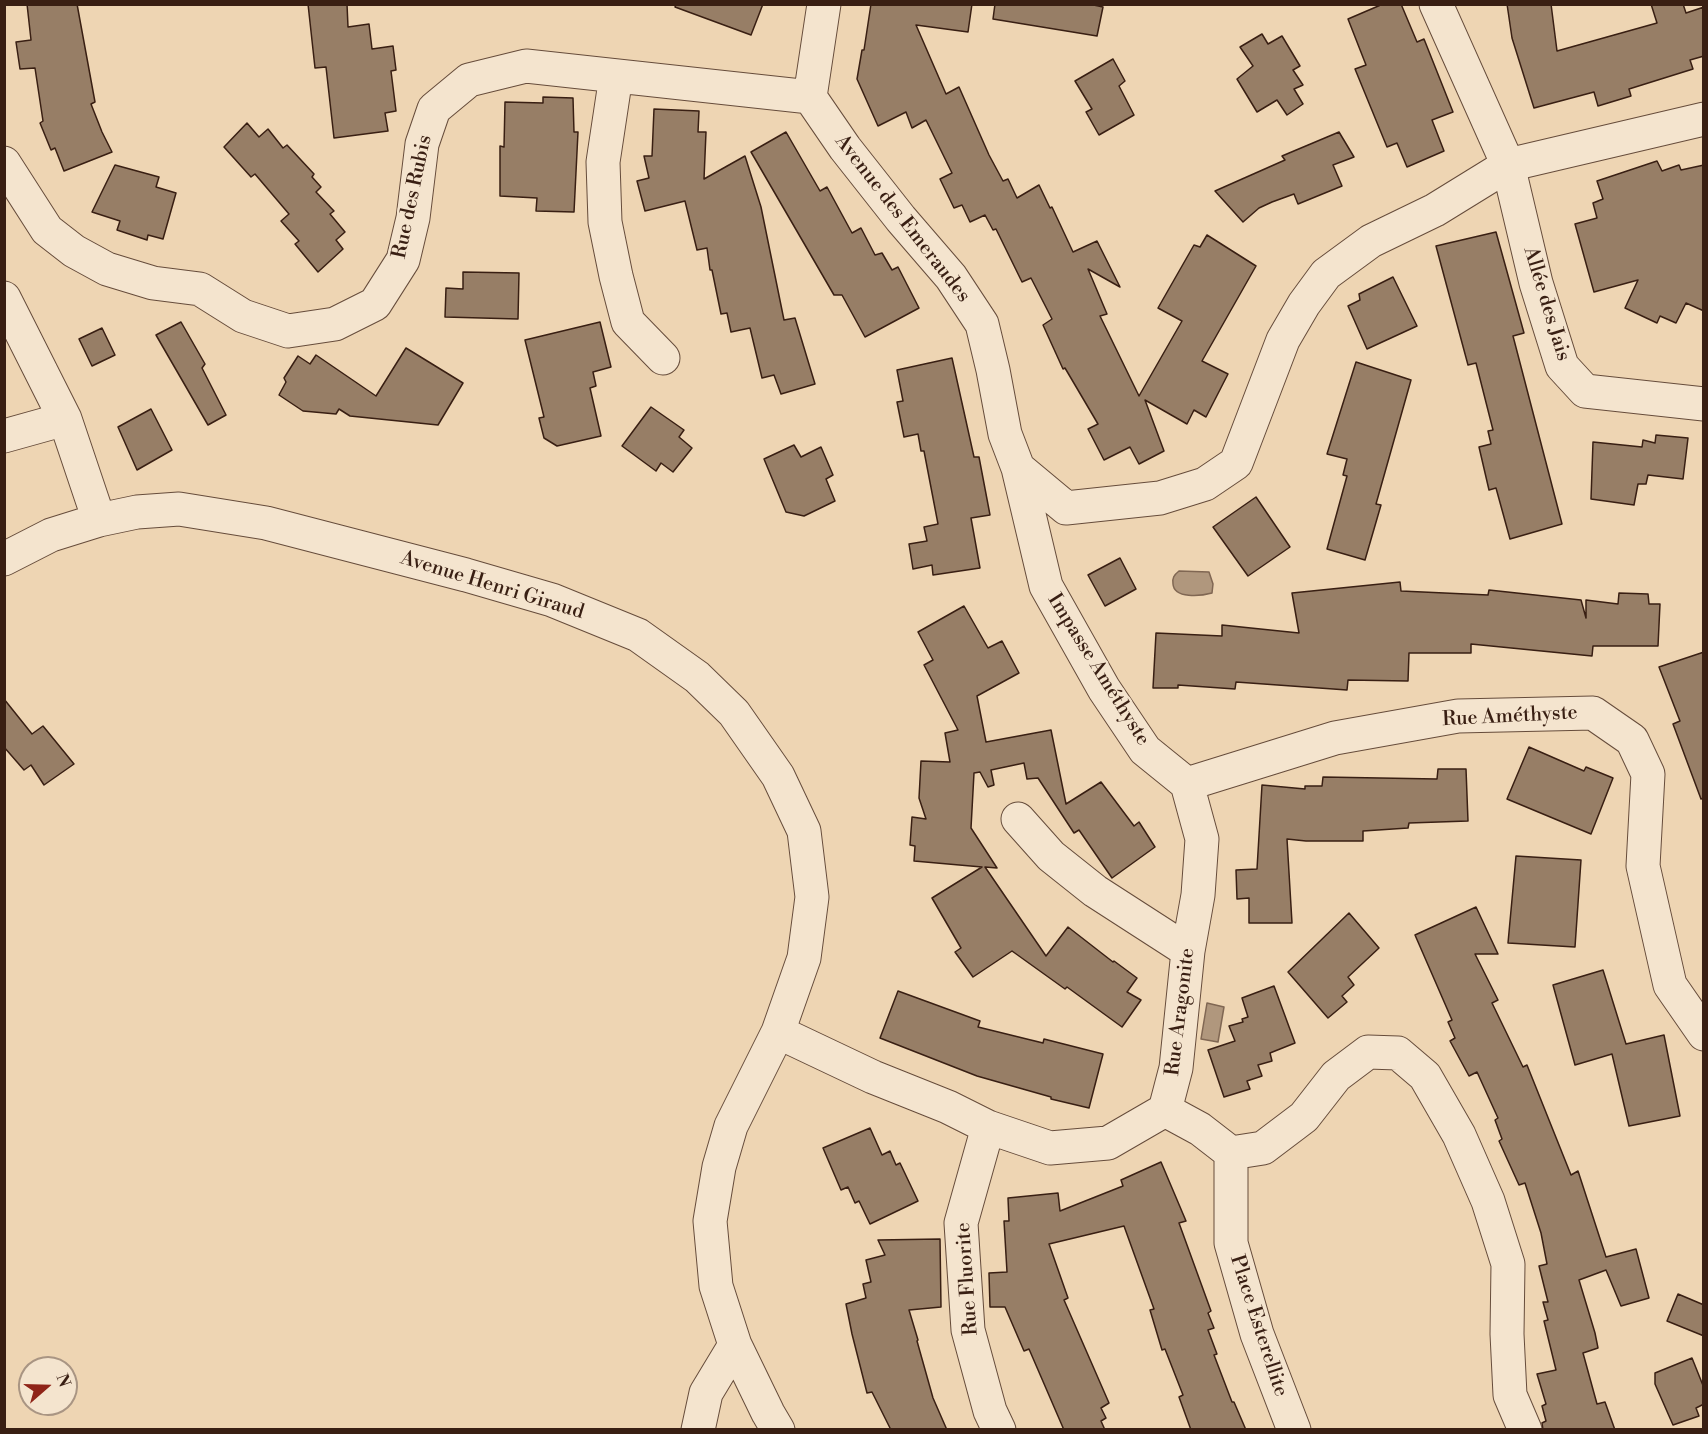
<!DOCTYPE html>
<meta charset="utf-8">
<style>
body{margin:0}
#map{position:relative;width:1708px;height:1434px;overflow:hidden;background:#eed5b3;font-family:"Libre Bodoni",serif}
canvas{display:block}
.frame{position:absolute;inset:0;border:6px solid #391f13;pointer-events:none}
.north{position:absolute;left:18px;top:1356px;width:60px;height:60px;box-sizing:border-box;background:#f4e4ce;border:2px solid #a99583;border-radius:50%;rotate:70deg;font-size:16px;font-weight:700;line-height:24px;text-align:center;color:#391f13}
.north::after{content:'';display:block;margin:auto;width:21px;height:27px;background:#8f2418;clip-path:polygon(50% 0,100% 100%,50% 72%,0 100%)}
</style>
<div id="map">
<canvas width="1708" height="1434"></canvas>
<div class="frame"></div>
<div class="north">N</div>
</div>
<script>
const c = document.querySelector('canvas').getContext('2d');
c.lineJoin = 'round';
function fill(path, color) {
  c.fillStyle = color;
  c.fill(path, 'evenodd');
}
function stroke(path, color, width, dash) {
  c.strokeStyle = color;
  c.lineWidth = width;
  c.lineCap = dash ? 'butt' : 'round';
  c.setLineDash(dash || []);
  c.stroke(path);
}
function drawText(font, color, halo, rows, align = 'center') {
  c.font = font + ' "Libre Bodoni",serif';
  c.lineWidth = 4.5;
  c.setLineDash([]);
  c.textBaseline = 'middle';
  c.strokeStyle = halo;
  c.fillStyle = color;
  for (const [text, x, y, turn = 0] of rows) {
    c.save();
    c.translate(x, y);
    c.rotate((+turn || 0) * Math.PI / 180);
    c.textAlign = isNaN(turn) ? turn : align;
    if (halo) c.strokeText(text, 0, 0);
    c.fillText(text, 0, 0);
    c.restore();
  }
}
const water = new Path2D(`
 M 1179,571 L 1209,572 L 1213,584 L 1212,593 C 1201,596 1174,599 1173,584 C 1172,578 1174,575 1179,571 Z
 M 1207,1003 L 1224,1007 L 1218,1042 L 1201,1039 Z`);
fill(water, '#b0977d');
stroke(water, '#806753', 1.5);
const building = new Path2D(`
 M 27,4 L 77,4 L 95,102 L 91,104 L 102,132 L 112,152 L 64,171 L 55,148 L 51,150 L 40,123 L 43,121 L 35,68 L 20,69 L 16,42 L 31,40 Z
 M 308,4 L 347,4 L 348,27 L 369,24 L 372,49 L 393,46 L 396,70 L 391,71 L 396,111 L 385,113 L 388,131 L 334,138 L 326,67 L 315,68 Z
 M 676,4 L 763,4 L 751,35 L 675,7 Z
 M 871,4 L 972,4 L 968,32 L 916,25 L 946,94 L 959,87 L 989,155 L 1003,181 L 1008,179 L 1017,198 L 1039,185 L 1050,208 L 1052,207 L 1073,252 L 1097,241 L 1120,287 L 1088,269 L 1107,314 L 1100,316 L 1139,396 L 1182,321 L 1158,308 L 1194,245 L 1200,247 L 1207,235 L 1256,266 L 1202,361 L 1228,374 L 1206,417 L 1194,410 L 1187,424 L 1145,400 L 1164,451 L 1139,464 L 1130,447 L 1104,460 L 1088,429 L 1098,424 L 1065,368 L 1063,369 L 1043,325 L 1052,319 L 1031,278 L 1022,282 L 996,229 L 993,230 L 985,215 L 970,222 L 962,205 L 954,208 L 940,179 L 952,173 L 926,120 L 912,128 L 906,112 L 878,126 L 857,79 L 862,50 L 864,50 Z
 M 995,4 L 1089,4 L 1103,7 L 1097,36 L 993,19 Z
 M 1383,4 L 1401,4 L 1417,42 L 1424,39 L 1453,112 L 1432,120 L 1444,151 L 1407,167 L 1397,143 L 1387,147 L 1355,69 L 1366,65 L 1348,19 Z
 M 1507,4 L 1551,4 L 1557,51 L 1657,23 L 1651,4 L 1683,4 L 1686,13 L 1704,7 L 1704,56 L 1690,60 L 1693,69 L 1629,89 L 1631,96 L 1598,106 L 1594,92 L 1534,108 L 1512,38 Z
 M 1262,34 L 1268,44 L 1282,36 L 1300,66 L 1293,70 L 1303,85 L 1294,89 L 1303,104 L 1287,115 L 1277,100 L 1257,112 L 1237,79 L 1253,66 L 1240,47 Z
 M 1113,59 L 1125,81 L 1119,86 L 1134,115 L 1099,135 L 1086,112 L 1092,109 L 1075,81 Z
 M 543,97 L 573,98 L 574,132 L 578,132 L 574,212 L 536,211 L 537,198 L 500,196 L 500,146 L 504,147 L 505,102 L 543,103 Z
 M 654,109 L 699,111 L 698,132 L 706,132 L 704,179 L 745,156 L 761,207 L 784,320 L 795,318 L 815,384 L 781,394 L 774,375 L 762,378 L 750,328 L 731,332 L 727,313 L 721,314 L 712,270 L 710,270 L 707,248 L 697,250 L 685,201 L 645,211 L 637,181 L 649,178 L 644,156 L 652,156 Z
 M 247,123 L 259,137 L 268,129 L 283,148 L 287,145 L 314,174 L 312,177 L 321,187 L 316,192 L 334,211 L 330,214 L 345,232 L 336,240 L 343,249 L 318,272 L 295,244 L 299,241 L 281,221 L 289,214 L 255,174 L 251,177 L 224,147 Z
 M 786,132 L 820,191 L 827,187 L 852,233 L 861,228 L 875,255 L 882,253 L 892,270 L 898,267 L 919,308 L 865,337 L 842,295 L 834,295 L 751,152 Z
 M 1339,132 L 1354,157 L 1333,165 L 1342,186 L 1298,204 L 1294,194 L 1272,202 L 1259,208 L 1243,222 L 1215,191 L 1285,160 L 1282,156 Z
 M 1657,161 L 1662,171 L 1679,165 L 1681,170 L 1704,165 L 1704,311 L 1686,303 L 1676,323 L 1660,316 L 1657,323 L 1625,308 L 1638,280 L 1594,292 L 1575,224 L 1597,218 L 1593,203 L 1603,199 L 1597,181 Z
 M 115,165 L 159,177 L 156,187 L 176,193 L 163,239 L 148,235 L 147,240 L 117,230 L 120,221 L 92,212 Z
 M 1496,232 L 1524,333 L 1513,336 L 1562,524 L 1510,539 L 1496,488 L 1489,490 L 1479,447 L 1491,444 L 1488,431 L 1493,430 L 1476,363 L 1468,365 L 1436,246 Z
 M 463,272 L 519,273 L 518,319 L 445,317 L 446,288 L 463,289 Z
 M 1393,277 L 1417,326 L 1367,349 L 1348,306 L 1360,300 L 1359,294 Z
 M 181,322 L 205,364 L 202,368 L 226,415 L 208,425 L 156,335 Z
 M 600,322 L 611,367 L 593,372 L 596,386 L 590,388 L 601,436 L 557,446 L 544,438 L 539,418 L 544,417 L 525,340 Z
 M 102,328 L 115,355 L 92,366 L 79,339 Z
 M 406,348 L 463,383 L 438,425 L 350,416 L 339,409 L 336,414 L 303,411 L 279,395 L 286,382 L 284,378 L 298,356 L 310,364 L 316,355 L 376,396 Z
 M 952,358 L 974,457 L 979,457 L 990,515 L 971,518 L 980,568 L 933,575 L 932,565 L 913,569 L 909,544 L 927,541 L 924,527 L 938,524 L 924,451 L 921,451 L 918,434 L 904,437 L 897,402 L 903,401 L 897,370 Z
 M 1356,362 L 1411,380 L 1376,504 L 1381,505 L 1365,560 L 1327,549 L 1347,476 L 1343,475 L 1347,459 L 1327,454 Z
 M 651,407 L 684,430 L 679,437 L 692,448 L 673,472 L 661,463 L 656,471 L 622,446 Z
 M 151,409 L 172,450 L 137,470 L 118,427 Z
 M 1656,435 L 1688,438 L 1683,479 L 1648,475 L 1646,484 L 1638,484 L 1634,505 L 1591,499 L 1593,442 L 1642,447 L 1643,440 L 1655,443 Z
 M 794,445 L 801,457 L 821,447 L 833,475 L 826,479 L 835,501 L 804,516 L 786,512 L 764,459 Z
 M 1256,497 L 1290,547 L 1248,576 L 1213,527 Z
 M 1120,558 L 1136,589 L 1105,606 L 1088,575 Z
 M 1400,582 L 1401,591 L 1488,595 L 1489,590 L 1581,600 L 1586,618 L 1586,600 L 1618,604 L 1619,593 L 1648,594 L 1649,604 L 1660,604 L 1658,646 L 1593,646 L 1592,656 L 1471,644 L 1471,653 L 1409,653 L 1408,681 L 1348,680 L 1347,690 L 1236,682 L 1235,689 L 1178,685 L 1178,688 L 1153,688 L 1156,633 L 1222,636 L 1222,625 L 1299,633 L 1292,593 Z
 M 964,606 L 988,648 L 1002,641 L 1019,673 L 977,696 L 986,742 L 1051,730 L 1066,804 L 1101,782 L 1134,826 L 1139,822 L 1155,847 L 1112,878 L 1079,830 L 1074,833 L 1038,778 L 1027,779 L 1024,763 L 991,770 L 994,785 L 988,787 L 980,772 L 974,773 L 971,828 L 997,868 L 985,867 L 1046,956 L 1068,927 L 1113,962 L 1114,961 L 1137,978 L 1127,992 L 1141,1000 L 1122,1027 L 1067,987 L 1065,989 L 1012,951 L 973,977 L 955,952 L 961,948 L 932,898 L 982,867 L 914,861 L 915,846 L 910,845 L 912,817 L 926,819 L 919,798 L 921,761 L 950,762 L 945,733 L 958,730 L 924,665 L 933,660 L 918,632 Z
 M 1704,652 L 1704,798 L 1701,799 L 1673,724 L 1680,721 L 1659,667 Z
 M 4,699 L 32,734 L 43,726 L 74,764 L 44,785 L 31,765 L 24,770 L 4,747 Z
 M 1529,747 L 1584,771 L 1586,767 L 1613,778 L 1591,834 L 1507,799 Z
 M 1438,769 L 1466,769 L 1468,821 L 1409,823 L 1408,828 L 1363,831 L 1363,841 L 1306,841 L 1287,839 L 1292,923 L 1249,923 L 1249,898 L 1237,899 L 1236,870 L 1257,869 L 1262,785 L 1305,789 L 1305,786 L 1322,786 L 1323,777 L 1437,779 Z
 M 1516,856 L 1581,860 L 1575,947 L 1508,943 Z
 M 1476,907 L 1498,954 L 1475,954 L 1498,1000 L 1492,1003 L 1523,1067 L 1527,1065 L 1571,1175 L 1578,1171 L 1606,1257 L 1636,1249 L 1649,1298 L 1621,1306 L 1606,1270 L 1579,1280 L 1595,1333 L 1598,1348 L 1583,1353 L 1597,1404 L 1605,1402 L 1615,1430 L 1543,1430 L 1542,1423 L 1546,1421 L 1542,1406 L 1546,1404 L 1537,1374 L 1556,1370 L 1544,1321 L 1548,1320 L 1543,1302 L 1548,1302 L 1539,1266 L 1547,1264 L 1541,1233 L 1525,1183 L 1519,1185 L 1499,1141 L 1502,1139 L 1495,1120 L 1498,1118 L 1477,1072 L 1469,1076 L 1450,1041 L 1455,1038 L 1448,1022 L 1452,1020 L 1415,935 Z
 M 1349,913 L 1379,948 L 1348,977 L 1354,985 L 1342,996 L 1347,1002 L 1328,1018 L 1288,972 Z
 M 1603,970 L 1626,1044 L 1664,1035 L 1680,1116 L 1629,1126 L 1612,1054 L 1575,1065 L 1553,985 Z
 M 1274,986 L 1295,1043 L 1270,1053 L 1272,1061 L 1258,1065 L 1262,1076 L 1247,1081 L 1250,1089 L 1224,1097 L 1208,1050 L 1235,1041 L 1229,1026 L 1243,1022 L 1242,1019 L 1248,1017 L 1242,998 Z
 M 898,991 L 980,1021 L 978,1027 L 1043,1043 L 1044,1039 L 1103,1054 L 1089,1108 L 1051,1099 L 1051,1097 L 977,1076 L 880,1038 Z
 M 870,1128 L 882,1155 L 890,1151 L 896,1165 L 900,1163 L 918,1201 L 870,1224 L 859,1201 L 855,1203 L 848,1187 L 841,1190 L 823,1148 Z
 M 1161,1162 L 1186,1221 L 1179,1223 L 1211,1311 L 1208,1313 L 1214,1328 L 1208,1330 L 1217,1354 L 1214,1355 L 1232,1402 L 1234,1402 L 1246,1430 L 1191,1430 L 1179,1397 L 1183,1395 L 1165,1349 L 1162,1350 L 1150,1310 L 1154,1309 L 1124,1226 L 1049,1244 L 1068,1298 L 1064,1300 L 1109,1403 L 1101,1408 L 1106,1418 L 1101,1421 L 1105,1430 L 1064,1430 L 1029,1349 L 1024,1351 L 1005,1307 L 990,1307 L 989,1273 L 1007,1272 L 1004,1221 L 1009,1221 L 1008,1198 L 1058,1193 L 1060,1211 L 1123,1186 L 1121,1180 Z
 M 940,1239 L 941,1307 L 909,1310 L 918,1340 L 917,1341 L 933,1398 L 947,1430 L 891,1430 L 872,1392 L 867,1393 L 852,1334 L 846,1304 L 866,1298 L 863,1284 L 871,1282 L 866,1260 L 885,1255 L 878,1240 Z
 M 1678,1294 L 1704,1305 L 1704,1336 L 1667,1321 Z
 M 1692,1358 L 1704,1388 L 1704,1404 L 1696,1408 L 1699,1416 L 1673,1425 L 1655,1384 L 1655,1373 Z`);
fill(building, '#977e66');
stroke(building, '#391f13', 1.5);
const minor = new Path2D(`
 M 824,4 L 810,97 L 845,148 L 901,219 L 951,277 L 982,324 L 993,370 L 1005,434 L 1018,468 L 1066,508 L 1160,498 L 1205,484 L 1236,463 L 1283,340 L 1304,304 L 1326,274 L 1371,241 L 1435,210 L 1508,165 L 1704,119
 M 1436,4 L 1508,165 L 1536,283 L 1562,366 L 1585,391 L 1704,404
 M 616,76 L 603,162 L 605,222 L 616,276 L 628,322 L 663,358
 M 4,163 L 47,230 L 74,251 L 107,269 L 153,283 L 200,289 L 243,316 L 288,331 L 335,324 L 375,304 L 403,260 L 413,218 L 422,144 L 434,109 L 469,80 L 526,66 L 810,97
 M 4,298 L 65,419 L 99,520
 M 4,436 L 65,419
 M 1018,468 L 1046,586 L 1104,689 L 1145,750 L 1187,784
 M 4,559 L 51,535 L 99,520 L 137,512 L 179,509 L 266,523 L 466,575 L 552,600 L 638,635 L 697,677 L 734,713 L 778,776 L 804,831 L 812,897 L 804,958 L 778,1032 L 731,1126 L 719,1167 L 710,1221 L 716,1286 L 735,1345 L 768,1413 L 778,1430
 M 1187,784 L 1335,738 L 1458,716 L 1593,713 L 1632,740 L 1648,774 L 1643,866 L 1670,985 L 1704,1034
 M 1018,819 L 1051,856 L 1095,891 L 1188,951
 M 778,1032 L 873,1077 L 948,1107 L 988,1127 L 1050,1148 L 1108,1143 L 1165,1110 L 1176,1068 L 1188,951 L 1198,895 L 1202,839 L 1187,784
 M 1165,1110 L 1200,1129 L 1231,1153
 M 988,1127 L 961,1223 L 968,1330 L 990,1411 L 999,1430
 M 698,1430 L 706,1393 L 735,1345
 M 1294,1430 L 1257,1334 L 1231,1243 L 1231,1153 L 1263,1148 L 1304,1117 L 1336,1076 L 1368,1052 L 1398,1053 L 1425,1076 L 1459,1135 L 1488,1201 L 1508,1264 L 1507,1334 L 1510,1395 L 1525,1430`);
stroke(minor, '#664c3b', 35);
stroke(minor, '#f4e4ce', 33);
drawText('20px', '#391f13', '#f4e4ce', [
 ["Rue des Rubis",413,197,-78],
 ["Avenue des Emeraudes",902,219,52],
 ["Allée des Jais",1546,304,73],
 ["Avenue Henri Giraud",492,586,17],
 ["Impasse Améthyste",1098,670,58],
 ["Rue Améthyste",1510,717,-3],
 ["Rue Aragonite",1181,1012,-83],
 ["Rue Fluorite",968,1279,-94],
 ["Place Esterellite",1258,1326,72]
]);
</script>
